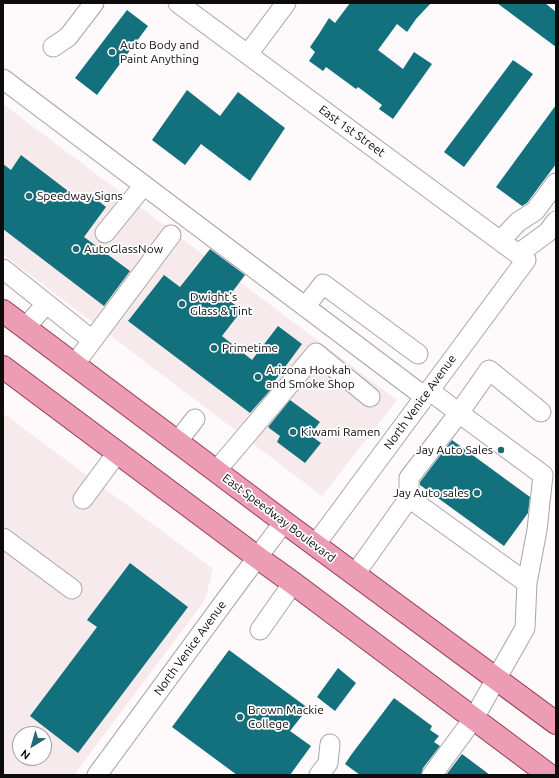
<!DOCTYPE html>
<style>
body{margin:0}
#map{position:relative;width:559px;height:778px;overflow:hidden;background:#fef9fa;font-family:Ubuntu,sans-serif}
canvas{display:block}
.frame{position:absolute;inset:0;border:4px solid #0d0b0c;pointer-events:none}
.north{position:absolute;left:12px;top:726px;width:40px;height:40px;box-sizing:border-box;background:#fff;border:1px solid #9e9d9e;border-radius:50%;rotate:217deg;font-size:11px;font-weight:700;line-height:16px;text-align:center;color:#0d0b0c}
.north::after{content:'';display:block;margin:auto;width:14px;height:18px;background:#1f6a73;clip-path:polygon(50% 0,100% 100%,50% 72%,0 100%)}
</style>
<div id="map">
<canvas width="559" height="778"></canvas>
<div class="frame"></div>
<div class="north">N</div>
</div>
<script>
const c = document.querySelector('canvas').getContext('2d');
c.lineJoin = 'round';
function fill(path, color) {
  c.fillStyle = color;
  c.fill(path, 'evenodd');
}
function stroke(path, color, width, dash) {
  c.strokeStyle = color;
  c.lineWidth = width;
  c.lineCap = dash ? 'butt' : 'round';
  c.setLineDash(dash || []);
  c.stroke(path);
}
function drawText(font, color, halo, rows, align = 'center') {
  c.font = font + ' Ubuntu,sans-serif';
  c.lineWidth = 3.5;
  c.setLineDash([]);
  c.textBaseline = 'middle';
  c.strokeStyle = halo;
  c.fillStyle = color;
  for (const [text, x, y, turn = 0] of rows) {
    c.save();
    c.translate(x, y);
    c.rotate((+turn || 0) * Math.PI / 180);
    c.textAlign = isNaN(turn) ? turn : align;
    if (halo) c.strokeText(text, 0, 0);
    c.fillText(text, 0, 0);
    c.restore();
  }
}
fill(new Path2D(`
 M 3,104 L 397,400 L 322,496 L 3,254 Z
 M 3,413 L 213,569 L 205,600 L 74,775 L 3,775 ZM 20,734 L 44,734 L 44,758 L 20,758 Z`), '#f7eaec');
fill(new Path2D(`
 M 350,3 L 431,3 L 416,19 L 407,32 L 397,24 L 378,50 L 403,69 L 414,52 L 432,64 L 393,119 L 379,109 L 382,105 L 358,87 L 356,89 L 326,67 L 323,71 L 309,61 L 315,52 L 310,47 L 319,34 L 329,18 L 335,23 Z
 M 497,3 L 545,3 L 556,12 L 556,47 Z
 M 127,10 L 148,26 L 97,95 L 75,78 Z
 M 513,60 L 533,74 L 464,167 L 444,152 Z
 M 187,90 L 220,116 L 238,92 L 285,128 L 250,181 L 201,144 L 185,165 L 152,140 Z
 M 556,105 L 556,164 L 527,203 L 522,206 L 496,187 Z
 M 21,155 L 85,204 L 91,195 L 106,207 L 84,237 L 130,271 L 104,306 L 3,229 L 3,164 L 11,170 Z
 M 210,249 L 245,275 L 227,299 L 242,310 L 222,336 L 252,360 L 278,326 L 302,344 L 271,386 L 273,387 L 250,413 L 128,321 L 164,275 L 180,287 Z
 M 290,400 L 320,422 L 310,435 L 321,443 L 305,463 L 277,442 L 280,436 L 269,428 L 270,428 L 268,427 Z
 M 452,440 L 530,497 L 528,513 L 504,546 L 420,485 L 420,482 Z
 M 130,563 L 188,607 L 78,753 L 30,716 L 97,627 L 87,620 Z
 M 229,650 L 308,708 L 290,731 L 311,746 L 290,775 L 237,775 L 172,727 Z
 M 338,668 L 356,683 L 335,711 L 317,697 Z
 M 394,698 L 432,726 L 430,730 L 439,736 L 434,742 L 440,746 L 423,768 L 421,775 L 360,775 L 345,764 L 351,755 Z
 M 462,754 L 490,775 L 446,775 Z`), '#12717d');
const minor = new Path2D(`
 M 178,3 L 526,260 L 315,545
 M 53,47 L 68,37 L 94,3
 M 248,54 L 286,3
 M 3,79 L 425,397
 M 105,233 L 144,185
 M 500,241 L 518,222 L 535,211 L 556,183
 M 518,254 L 548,232 L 556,221
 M 3,269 L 92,340
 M 305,307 L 323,284 L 418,354
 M 25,328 L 46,304
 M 74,365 L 171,235
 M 177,442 L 195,419
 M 216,471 L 316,353 L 370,397
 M 409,498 L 409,478 L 459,413 L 429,390
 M 83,499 L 117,453
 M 3,538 L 72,589
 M 355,574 L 409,498 L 527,583 L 525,628 L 474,718 L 432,775
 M 527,583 L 537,530 L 543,475 L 459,413 L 489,370 L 541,412
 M 260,630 L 293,583
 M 97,775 L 241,579 L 284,522
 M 319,775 L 328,763 L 330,744`);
const major = new Path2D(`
 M 3,311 L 284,522 L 556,723
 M 3,367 L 257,557 L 293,583 L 549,775`);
stroke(minor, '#a9a5a6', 21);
stroke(major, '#963e58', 24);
stroke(minor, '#fff', 19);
stroke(major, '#ec9cb3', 22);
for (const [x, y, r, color] of [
 [112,52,4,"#1f6a73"],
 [29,196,4,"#1f6a73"],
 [76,249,4,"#1f6a73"],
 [182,304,4,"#1f6a73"],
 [214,348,4,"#1f6a73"],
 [258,377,4,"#1f6a73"],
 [293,432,4,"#1f6a73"],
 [501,450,4,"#1f6a73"],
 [477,493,4,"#1f6a73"],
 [240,717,4,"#1f6a73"]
]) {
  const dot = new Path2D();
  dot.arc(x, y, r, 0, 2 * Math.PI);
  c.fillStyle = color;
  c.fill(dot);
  stroke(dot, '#fff', 1.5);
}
drawText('12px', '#0d0b0c', '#fff', [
 ["Auto Body and",120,45],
 ["Paint Anything",120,59],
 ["Speedway Signs",37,196],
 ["AutoGlassNow",84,249],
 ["Dwight's",190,297],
 ["Glass & Tint",190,311],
 ["Primetime",222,348],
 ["Arizona Hookah",266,370],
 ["and Smoke Shop",266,384],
 ["Kiwami Ramen",301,432],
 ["Jay Auto Sales",493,450,"right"],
 ["Jay Auto sales",469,493,"right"],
 ["Brown Mackie",248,710],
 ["College",248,724]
], 'left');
drawText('12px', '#0d0b0c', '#fff', [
 ["East 1st Street",352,131,36],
 ["North Venice Avenue",420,402,-54],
 ["East Speedway Boulevard",279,518,37],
 ["North Venice Avenue",190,648,-54]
]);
</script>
